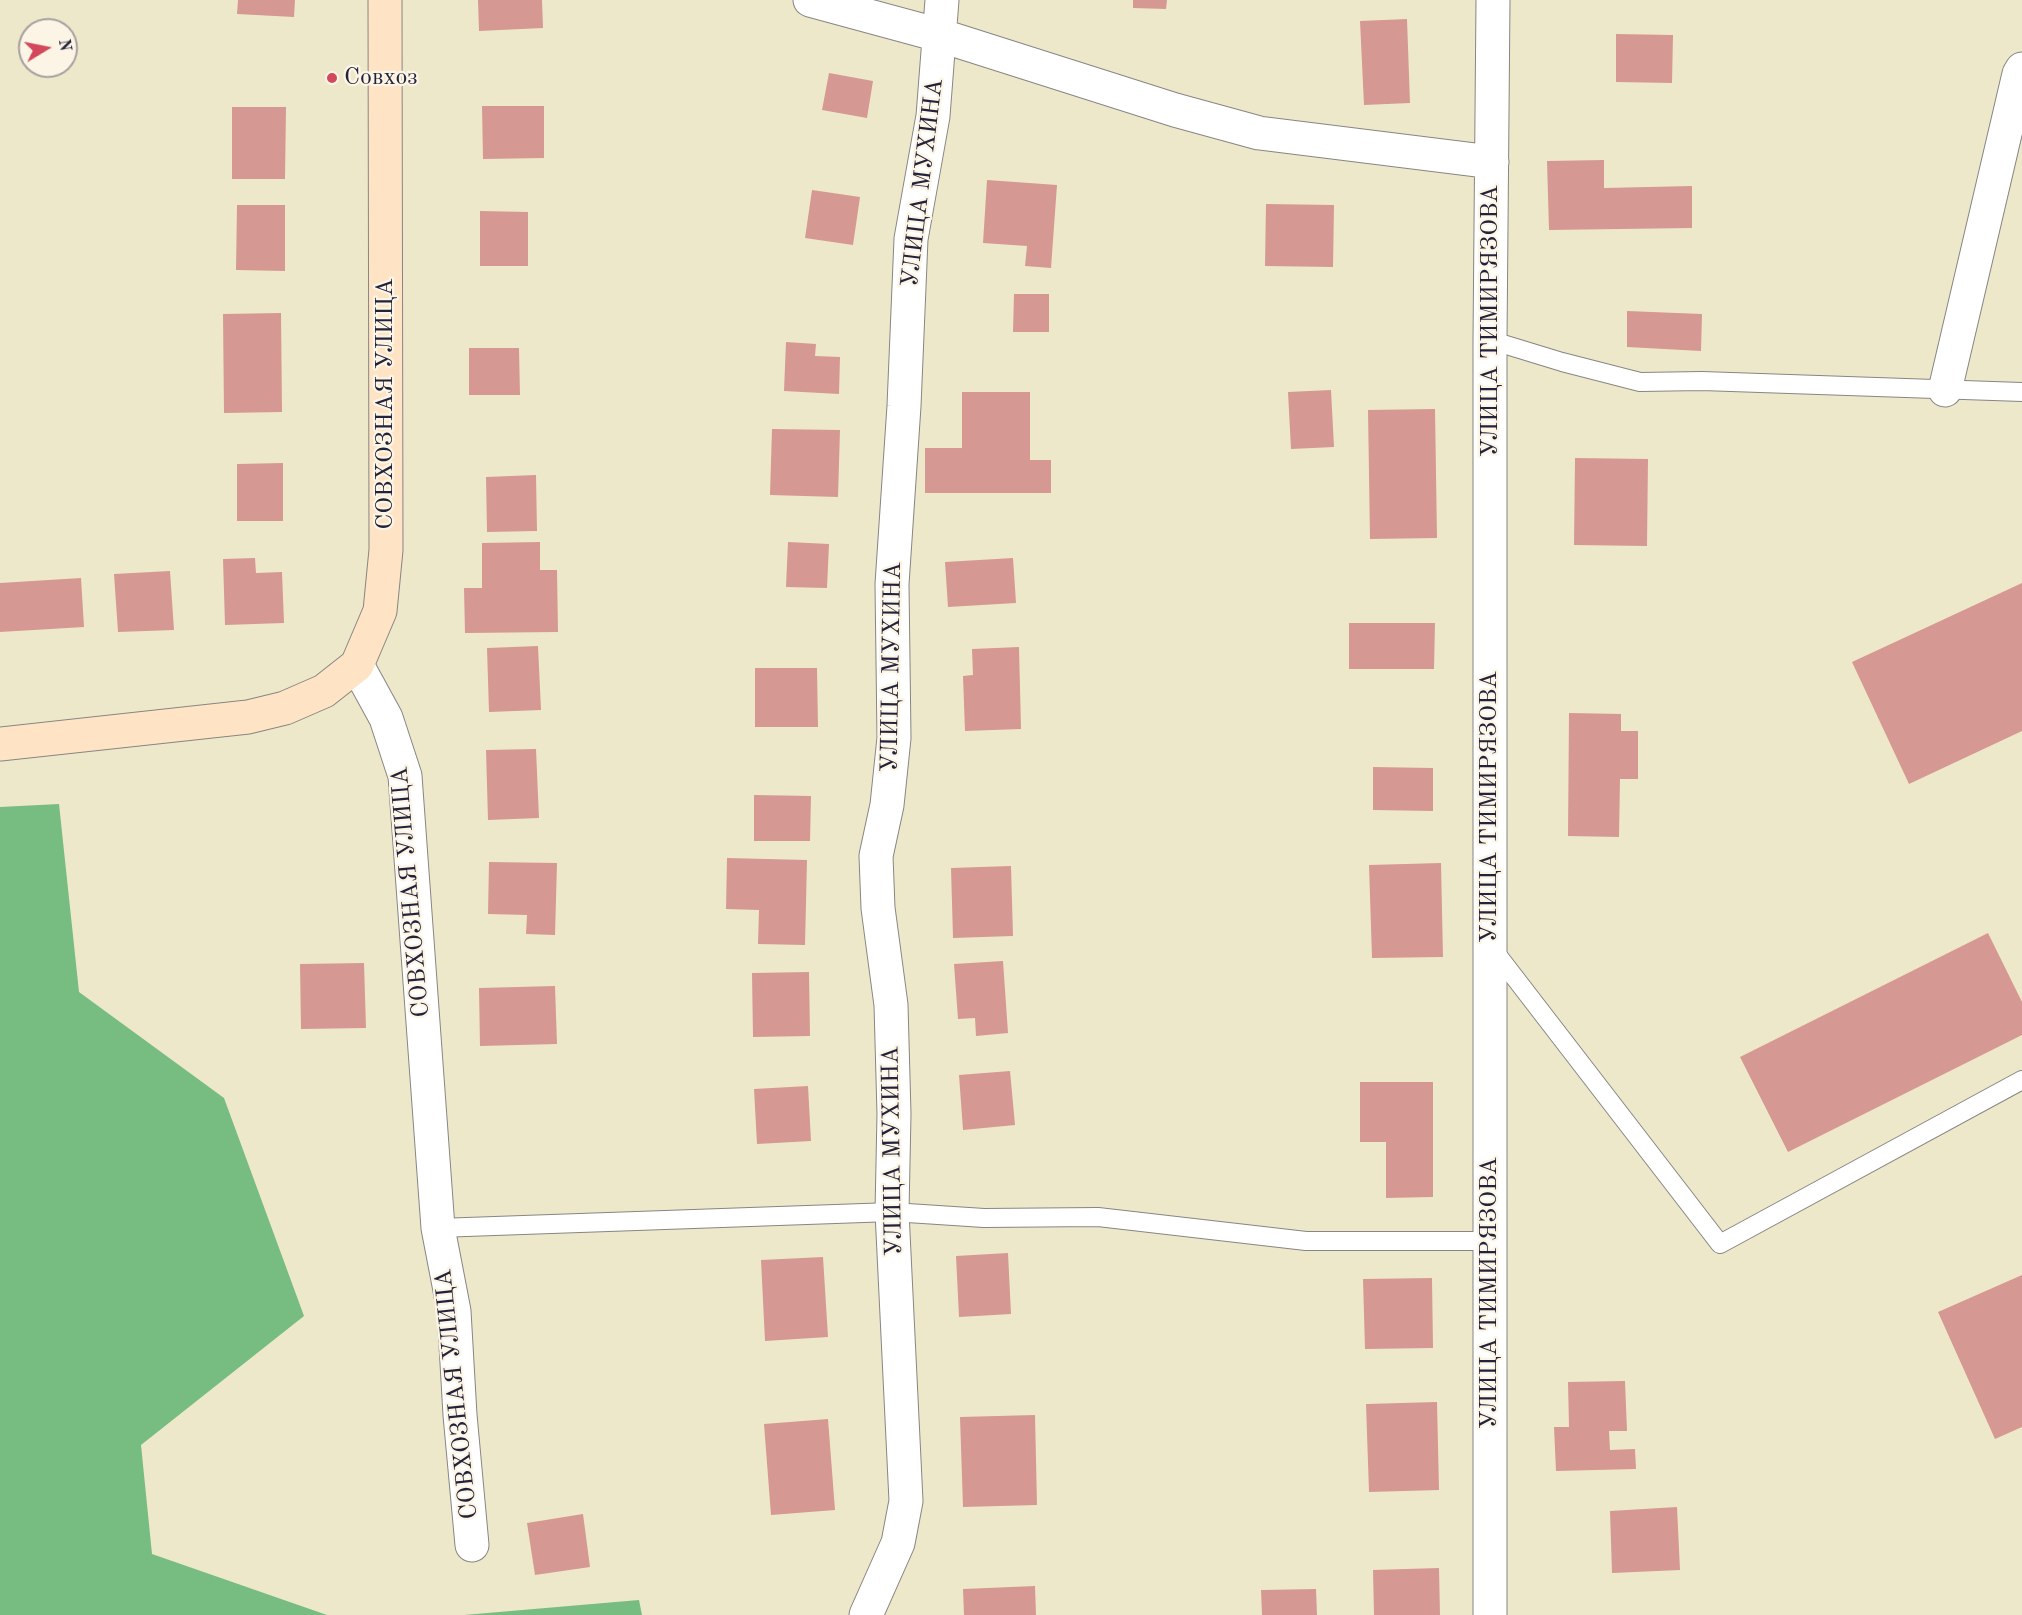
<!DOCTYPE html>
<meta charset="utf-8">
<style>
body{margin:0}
#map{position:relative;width:2022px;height:1615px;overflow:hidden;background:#eee8cb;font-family:"Old Standard TT",serif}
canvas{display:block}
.north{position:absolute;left:18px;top:18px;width:60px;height:60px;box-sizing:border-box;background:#fcf5e5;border:2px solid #a5a1a1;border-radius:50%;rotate:80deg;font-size:16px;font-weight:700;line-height:24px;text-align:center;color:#22223b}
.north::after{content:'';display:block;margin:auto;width:21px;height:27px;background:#d1495b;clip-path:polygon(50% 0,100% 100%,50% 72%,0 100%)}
</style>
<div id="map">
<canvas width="2022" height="1615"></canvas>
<div class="north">N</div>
</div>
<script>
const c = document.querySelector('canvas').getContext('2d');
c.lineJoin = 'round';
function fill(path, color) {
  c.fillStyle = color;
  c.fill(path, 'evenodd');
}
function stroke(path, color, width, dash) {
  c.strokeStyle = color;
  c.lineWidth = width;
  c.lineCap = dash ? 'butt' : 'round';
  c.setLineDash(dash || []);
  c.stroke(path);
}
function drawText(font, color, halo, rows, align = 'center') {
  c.font = font + ' "Old Standard TT",serif';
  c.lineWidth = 4.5;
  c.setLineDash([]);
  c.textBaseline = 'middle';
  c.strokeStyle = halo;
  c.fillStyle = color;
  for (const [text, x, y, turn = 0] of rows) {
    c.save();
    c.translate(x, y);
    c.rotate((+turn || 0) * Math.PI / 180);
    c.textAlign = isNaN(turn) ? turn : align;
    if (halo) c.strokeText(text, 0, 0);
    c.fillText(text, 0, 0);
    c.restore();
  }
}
fill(new Path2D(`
 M 59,804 L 79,992 L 224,1098 L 304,1316 L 141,1445 L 152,1554 L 327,1615 L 0,1615 L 0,807 Z
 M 639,1600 L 642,1615 L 464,1615 Z`), '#77bc80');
fill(new Path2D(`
 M 238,0 L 295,0 L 294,17 L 237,14 Z
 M 478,0 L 542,0 L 543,28 L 479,31 Z
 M 1133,0 L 1167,0 L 1166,9 L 1133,8 Z
 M 1407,19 L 1410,103 L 1364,105 L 1360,21 Z
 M 1616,34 L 1673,35 L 1672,83 L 1616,82 Z
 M 829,73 L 873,81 L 867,118 L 822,110 Z
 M 482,106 L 544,106 L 544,158 L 483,159 Z
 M 232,107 L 286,107 L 285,179 L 232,179 Z
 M 1604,160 L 1604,188 L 1692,186 L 1692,228 L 1549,230 L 1547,161 Z
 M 987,180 L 1057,185 L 1051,268 L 1025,266 L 1027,246 L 983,243 Z
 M 812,190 L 860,197 L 853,245 L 805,238 Z
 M 1266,204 L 1334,205 L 1333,267 L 1265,266 Z
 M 237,205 L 285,205 L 285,271 L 236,270 Z
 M 480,211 L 528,212 L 528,266 L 480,266 Z
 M 1014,294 L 1049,294 L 1049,332 L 1013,332 Z
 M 1627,311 L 1702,314 L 1701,351 L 1627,347 Z
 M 281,313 L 282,412 L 224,413 L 223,314 Z
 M 786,342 L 816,344 L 815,356 L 840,357 L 839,394 L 784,391 Z
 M 469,348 L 519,348 L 520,395 L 469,395 Z
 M 1331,390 L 1334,447 L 1291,449 L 1288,392 Z
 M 962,392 L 1030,392 L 1030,460 L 1051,460 L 1051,493 L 925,493 L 925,448 L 962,448 Z
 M 1435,409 L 1437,538 L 1370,539 L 1368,410 Z
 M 772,429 L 840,430 L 838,497 L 770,495 Z
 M 1575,458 L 1648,459 L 1647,546 L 1574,545 Z
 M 283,463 L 283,521 L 237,521 L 237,464 Z
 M 536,475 L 537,531 L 487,532 L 486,477 Z
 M 540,542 L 540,570 L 557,570 L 558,632 L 465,633 L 464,588 L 482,588 L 482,543 Z
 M 788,542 L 829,544 L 827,588 L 786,587 Z
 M 255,558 L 256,573 L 282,572 L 284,623 L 225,625 L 223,559 Z
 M 1013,558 L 1016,603 L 948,607 L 945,562 Z
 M 170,571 L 174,630 L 118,632 L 114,574 Z
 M 81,578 L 84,627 L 0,632 L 0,583 Z
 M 2022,583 L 2022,731 L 1909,784 L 1852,662 Z
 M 1349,623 L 1435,623 L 1434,669 L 1349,669 Z
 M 538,646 L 541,710 L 489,712 L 487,648 Z
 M 1019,647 L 1021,729 L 965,731 L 963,676 L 973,675 L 972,649 Z
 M 755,668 L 817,668 L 818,727 L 755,727 Z
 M 1569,713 L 1621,714 L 1621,731 L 1638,731 L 1638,779 L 1620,779 L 1619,837 L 1568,836 Z
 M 536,749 L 539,818 L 488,820 L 486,750 Z
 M 1373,767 L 1433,768 L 1433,811 L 1373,810 Z
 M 754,795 L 811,796 L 810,841 L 754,841 Z
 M 727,858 L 807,860 L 805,945 L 758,944 L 759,910 L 726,909 Z
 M 489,862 L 557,863 L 555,935 L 526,934 L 527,915 L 488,914 Z
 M 1441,863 L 1443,957 L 1372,958 L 1369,865 Z
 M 1011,866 L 1013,936 L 953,938 L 951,868 Z
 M 1988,933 L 2022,1002 L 2022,1035 L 1788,1152 L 1740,1057 Z
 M 1003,961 L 1008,1033 L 976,1036 L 975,1018 L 958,1019 L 954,964 Z
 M 364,963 L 366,1028 L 301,1029 L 300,964 Z
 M 809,972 L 810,1036 L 753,1037 L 752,973 Z
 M 555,986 L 557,1044 L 480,1046 L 479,988 Z
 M 1010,1071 L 1015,1125 L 963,1130 L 959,1075 Z
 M 1360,1082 L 1433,1082 L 1433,1197 L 1386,1198 L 1386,1142 L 1360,1142 Z
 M 808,1086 L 811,1141 L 757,1144 L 754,1089 Z
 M 1008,1253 L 1011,1314 L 959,1317 L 956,1256 Z
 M 823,1257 L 828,1337 L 765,1341 L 761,1260 Z
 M 2022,1275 L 2022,1427 L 1995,1439 L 1938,1312 Z
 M 1432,1278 L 1433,1348 L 1365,1349 L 1363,1279 Z
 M 1625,1381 L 1627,1431 L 1609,1431 L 1610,1450 L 1635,1449 L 1636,1469 L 1556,1471 L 1554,1427 L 1569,1427 L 1568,1382 Z
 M 1437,1402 L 1439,1490 L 1369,1492 L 1366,1404 Z
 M 1035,1415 L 1037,1505 L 963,1507 L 960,1417 Z
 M 828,1419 L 835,1510 L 771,1515 L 764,1424 Z
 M 1677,1507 L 1680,1570 L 1612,1573 L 1610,1511 Z
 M 583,1514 L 590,1567 L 535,1575 L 527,1523 Z
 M 1439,1568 L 1440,1615 L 1374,1615 L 1373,1570 Z
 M 1035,1586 L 1036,1615 L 964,1615 L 963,1589 Z
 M 1316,1589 L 1317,1615 L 1262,1615 L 1261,1590 Z`), '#d69892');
const lane = new Path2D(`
 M 1490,340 L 1562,362 L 1640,382 L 1702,381 L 2022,392
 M 1492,948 L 1720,1244 L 2022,1080
 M 438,1228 L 892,1212 L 984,1218 L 1098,1217 L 1306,1241 L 1491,1241`);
const street = new Path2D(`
 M 810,0 L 939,35 L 1175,110 L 1259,133 L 1492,162
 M 1945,390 L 2019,74 L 2022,69
 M 357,665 L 386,718 L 405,776 L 438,1228 L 454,1311 L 460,1415 L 472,1545
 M 866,1615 L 898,1543 L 906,1501 L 892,1212 L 894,1114 L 891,1005 L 878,908 L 876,856 L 887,805 L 894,738 L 892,584 L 904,406 L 911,239 L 933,116 L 942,0
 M 1490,1615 L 1490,340 L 1493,0`);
const secondary = new Path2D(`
 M 0,744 L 248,717 L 285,708 L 324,691 L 357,665 L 380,611 L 386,550 L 385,0`);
stroke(lane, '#888583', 20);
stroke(street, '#888583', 35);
stroke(secondary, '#888583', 35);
stroke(lane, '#fff', 18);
stroke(street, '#fff', 33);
stroke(secondary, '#fee4c5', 33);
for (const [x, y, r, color] of [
 [332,78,6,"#d1495b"]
]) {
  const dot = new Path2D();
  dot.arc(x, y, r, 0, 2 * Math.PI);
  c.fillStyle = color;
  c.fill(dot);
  stroke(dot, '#fcf5e5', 2);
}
drawText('24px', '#22223b', '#fcf5e5', [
 ["Совхоз",344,78]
], 'left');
drawText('24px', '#22223b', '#fcf5e5', [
 ["УЛИЦА МУХИНА",923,183,-83],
 ["УЛИЦА ТИМИРЯЗОВА",1491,321,-90],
 ["СОВХОЗНАЯ УЛИЦА",386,404,-90],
 ["УЛИЦА МУХИНА",892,667,-89],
 ["УЛИЦА ТИМИРЯЗОВА",1490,807,-90],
 ["СОВХОЗНАЯ УЛИЦА",411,892,-95],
 ["УЛИЦА МУХИНА",893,1151,-91],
 ["УЛИЦА ТИМИРЯЗОВА",1490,1293,-90],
 ["СОВХОЗНАЯ УЛИЦА",457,1394,-96]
]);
</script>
